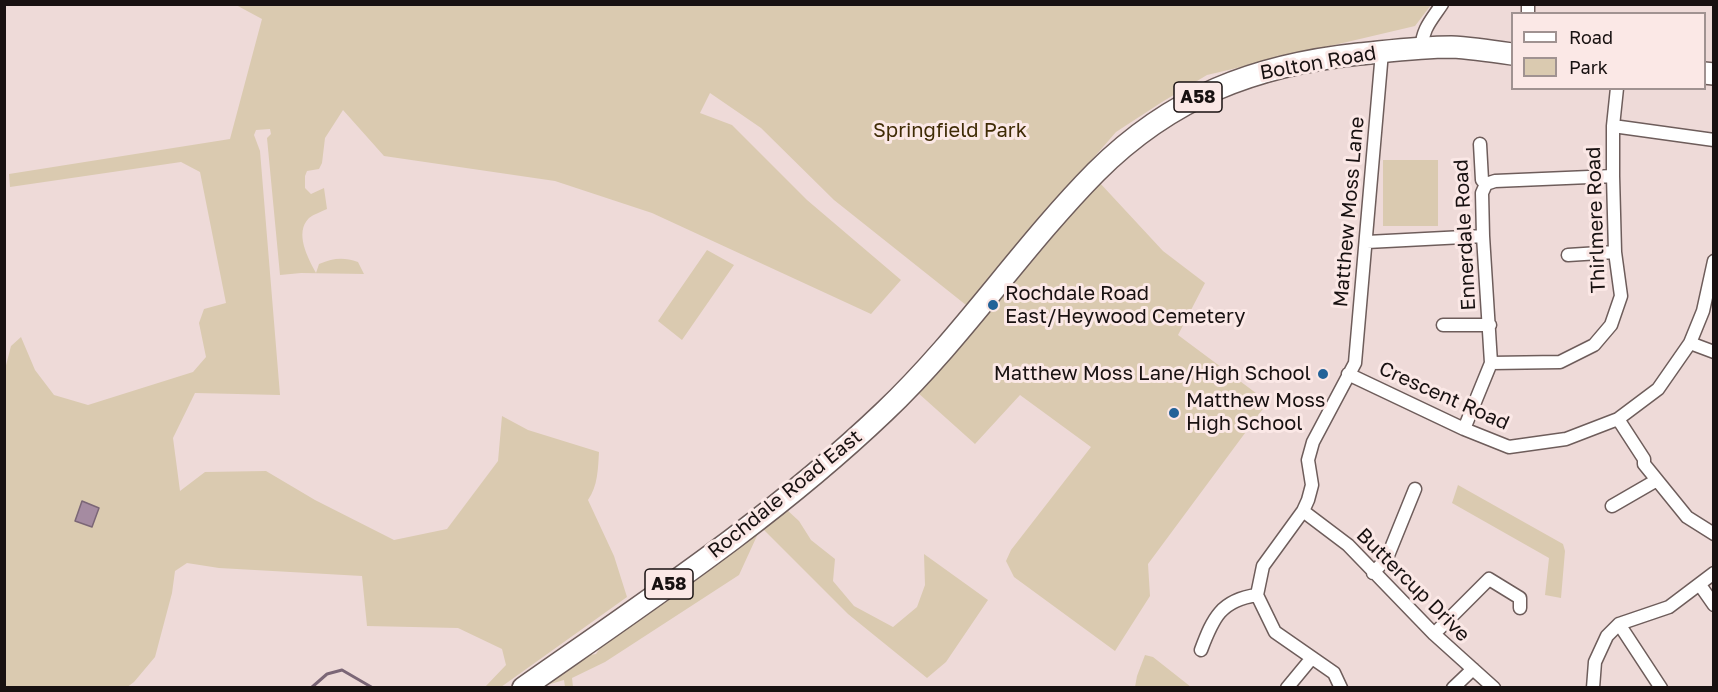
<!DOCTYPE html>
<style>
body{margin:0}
#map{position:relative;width:1718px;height:692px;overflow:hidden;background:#eedad8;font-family:"Golos Text",sans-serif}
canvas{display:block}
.frame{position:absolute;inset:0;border:6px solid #181111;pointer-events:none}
.legend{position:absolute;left:1511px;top:12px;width:195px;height:78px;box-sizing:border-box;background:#fbe8e6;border:2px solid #a09291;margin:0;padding:8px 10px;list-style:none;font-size:18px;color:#181111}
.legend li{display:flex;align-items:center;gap:12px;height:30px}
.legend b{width:30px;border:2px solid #a09291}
</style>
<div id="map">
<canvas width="1718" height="692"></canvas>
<div class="frame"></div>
<ul class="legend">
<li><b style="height:8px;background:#fff"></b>Road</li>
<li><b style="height:16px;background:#dacab0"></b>Park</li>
</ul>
</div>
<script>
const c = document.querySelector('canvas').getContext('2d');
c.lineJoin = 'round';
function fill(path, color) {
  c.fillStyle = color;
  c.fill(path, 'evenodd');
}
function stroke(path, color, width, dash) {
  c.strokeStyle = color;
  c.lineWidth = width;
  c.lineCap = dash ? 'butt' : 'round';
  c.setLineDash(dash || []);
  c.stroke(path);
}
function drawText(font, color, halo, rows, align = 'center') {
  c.font = font + ' "Golos Text",sans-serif';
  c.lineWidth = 6;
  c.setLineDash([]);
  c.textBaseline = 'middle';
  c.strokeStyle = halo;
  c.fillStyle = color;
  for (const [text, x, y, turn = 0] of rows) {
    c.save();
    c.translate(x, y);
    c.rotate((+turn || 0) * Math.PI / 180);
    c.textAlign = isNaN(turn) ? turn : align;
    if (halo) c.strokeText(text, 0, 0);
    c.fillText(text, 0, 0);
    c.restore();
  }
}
fill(new Path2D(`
 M 236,5 L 1431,5 L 1415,26 L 1207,75 L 1162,102 L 1116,132 L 966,305 L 834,200 L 761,128 L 710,93 L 700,113 L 732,125 L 807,200 L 901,280 L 871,314 L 652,213 L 555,181 L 384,156 L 343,110 L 325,138 L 322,163 L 319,169 L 307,171 L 305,176 L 305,188 L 311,194 L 324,188 L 327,209 C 321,212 314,214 309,218 C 294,233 308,258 316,273 L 319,264 C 334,258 343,257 358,262 L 364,274 L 301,273 L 280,275 L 267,138 L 271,134 L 270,129 L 256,130 L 254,135 L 260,151 L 280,395 L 195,393 L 173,438 L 180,491 L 205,472 L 266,471 L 315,500 L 394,540 L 447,529 L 498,461 L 502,416 L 528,430 L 599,452 C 598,468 598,486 588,500 L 614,556 L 627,597 L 501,687 L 485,687 L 506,665 L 502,649 L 458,628 L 367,626 L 362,576 L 219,568 L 187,563 L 175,571 L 172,593 L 155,657 L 134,682 L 126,688 L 5,688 L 4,373 L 11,346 L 21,337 L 35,370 L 54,395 L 88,405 L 193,372 L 206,357 L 199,323 L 204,309 L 226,303 L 200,172 L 181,162 L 10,187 L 9,174 L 230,139 L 262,19 Z
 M 1383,160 L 1438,160 L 1438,226 L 1383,226 Z
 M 1099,182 L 1163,251 L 1205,283 L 1178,335 L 1268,402 L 1148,564 L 1150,596 L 1115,651 L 1014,577 L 1006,561 L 1011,550 L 1091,447 L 1020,395 L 975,444 L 917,392 L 987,315 Z
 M 707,250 L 734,265 L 682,340 L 658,321 Z
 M 1458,485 L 1563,544 L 1565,551 L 1561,598 L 1545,595 L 1549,558 L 1452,503 Z
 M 786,509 L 799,521 L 811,540 L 835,559 L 833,581 L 854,606 L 893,627 L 917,607 L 925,585 L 924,554 L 988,600 L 946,662 L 927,678 L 848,614 L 761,527 L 739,575 L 605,662 L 572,678 L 573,687 L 565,687 L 564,680 L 540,687 L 585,653 L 590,655 L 596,654 L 600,648 L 599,643 Z
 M 1145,655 L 1153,657 L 1191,687 L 1135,687 L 1137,676 Z`), '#dacab0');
const water = new Path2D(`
 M 82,501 L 99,508 L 92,527 L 75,521 Z`);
fill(water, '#a58ba1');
stroke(water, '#7b6676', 1.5);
stroke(new Path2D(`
 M 311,688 L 327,674 L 342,670 L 373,688`), '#7b6676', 3);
const street = new Path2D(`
 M 1528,14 L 1528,4
 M 1422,48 C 1421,30 1433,18 1442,4
 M 1613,126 L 1714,140
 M 1486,184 L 1495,181 L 1613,176
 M 1367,242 L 1483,236
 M 1568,255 L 1615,252
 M 1443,325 L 1490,325
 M 1690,343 L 1714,352
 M 1491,363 L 1560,362 L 1594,345 L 1611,325 L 1621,296 L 1615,252 L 1613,176 L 1613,126 L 1617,88
 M 1348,374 L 1464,429 L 1509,447 L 1566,439 L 1618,419 L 1658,389 L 1690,343 L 1703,311 L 1714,261
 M 1618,419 L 1644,459 L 1644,464 L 1687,517 L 1714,534
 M 1464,429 L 1491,363 L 1483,236 L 1482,193 L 1486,184 L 1482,180 L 1480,144
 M 1612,506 L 1657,480
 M 1303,511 L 1348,545 L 1434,634 L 1494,688
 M 1373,573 L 1387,558 L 1415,489
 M 1700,585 L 1714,605
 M 1619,624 L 1661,688
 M 1434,634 L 1489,579 L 1520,598 L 1520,608
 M 1201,650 C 1213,618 1221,600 1257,595
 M 1287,688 L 1311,659
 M 1341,688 L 1334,673 L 1275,632 L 1257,595 L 1263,566 L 1303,511 L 1308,500 L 1312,485 L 1308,460 L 1313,442 L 1355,363 L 1382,52
 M 1453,688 L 1473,669
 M 1593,688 L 1595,662 L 1607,636 L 1619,624 L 1669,607 L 1714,573`);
const highway = new Path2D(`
 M 1704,73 L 1714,74
 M 523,688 C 647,601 774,517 884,412 C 962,338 1021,248 1096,172 C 1171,97 1255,65 1359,54 C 1390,51 1420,47 1451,47 C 1472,48 1492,51 1512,54`);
stroke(street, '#6e5d5b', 15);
stroke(highway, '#6e5d5b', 24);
stroke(street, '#fff', 12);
stroke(highway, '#fff', 21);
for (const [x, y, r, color] of [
 [993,305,6,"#226298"],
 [1323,374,6,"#226298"],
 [1174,413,6,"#226298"]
]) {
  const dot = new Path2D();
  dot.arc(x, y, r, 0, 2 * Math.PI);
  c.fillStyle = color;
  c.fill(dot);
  stroke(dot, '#fbe8e6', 2);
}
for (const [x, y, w] of [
 [1198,97,48],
 [669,584,48]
]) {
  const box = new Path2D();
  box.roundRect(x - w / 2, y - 15, w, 30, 4.5);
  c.fillStyle = '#fbe8e6';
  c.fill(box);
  stroke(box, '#181111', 1.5);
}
drawText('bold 18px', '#181111', null, [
 ["A58",1198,97],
 ["A58",669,584]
]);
drawText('20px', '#181111', '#fbe8e6', [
 ["Bolton Road",1318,63,-10],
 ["Matthew Moss Lane",1349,212,-85],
 ["Thirlmere Road",1596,220,-92],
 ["Ennerdale Road",1465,235,-93],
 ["Crescent Road",1444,396,24],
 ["Rochdale Road East",785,494,-39],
 ["Buttercup Drive",1413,585,45]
]);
drawText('20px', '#3f2b05', '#fbe8e6', [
 ["Springfield Park",950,131]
]);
drawText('20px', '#181111', '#fbe8e6', [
 ["Rochdale Road",1005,294],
 ["East/Heywood Cemetery",1005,317],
 ["Matthew Moss Lane/High School",1311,374,"right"],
 ["Matthew Moss",1186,401],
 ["High School",1186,424]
], 'left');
</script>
